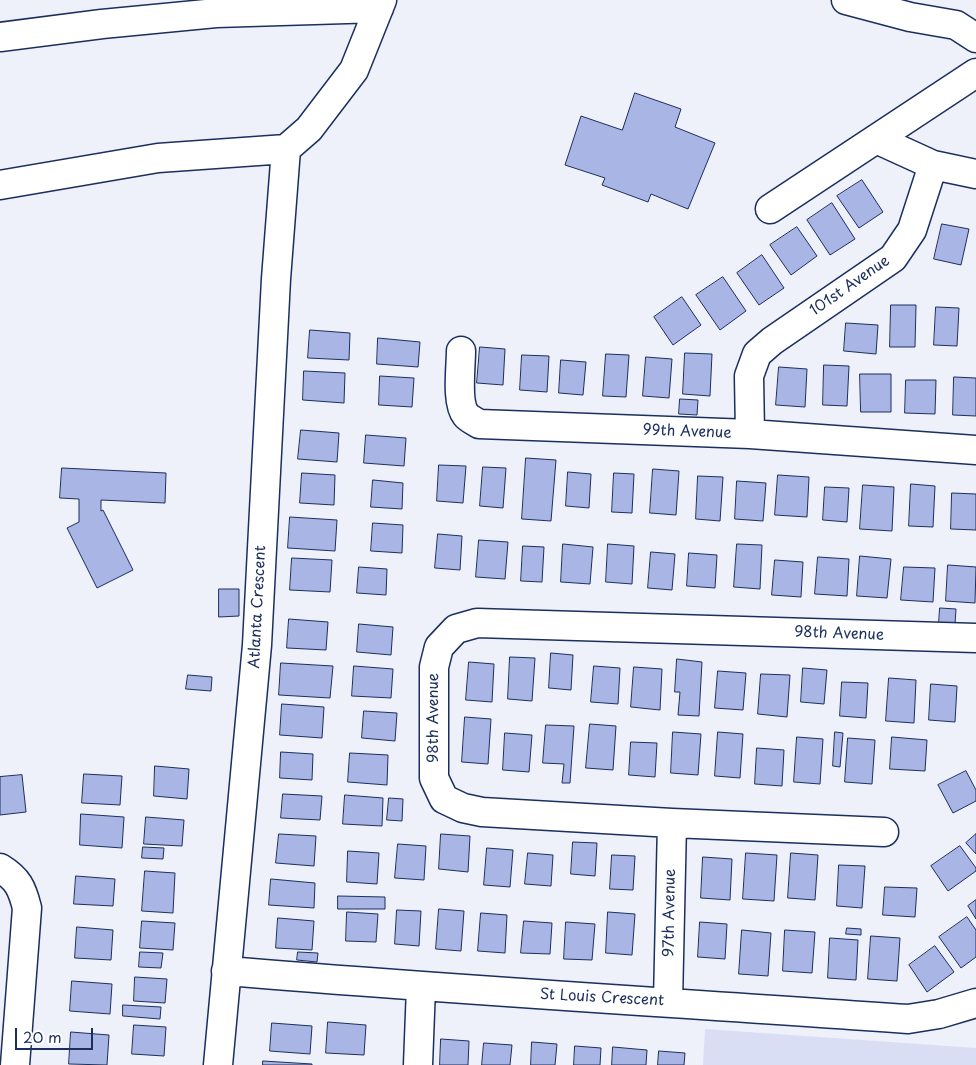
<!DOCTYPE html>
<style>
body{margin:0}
#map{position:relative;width:976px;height:1065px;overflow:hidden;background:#eef0fa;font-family:"Playpen Sans",sans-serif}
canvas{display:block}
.scale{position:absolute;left:15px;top:1028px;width:78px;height:22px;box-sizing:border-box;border:2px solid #1b2f5e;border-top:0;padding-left:6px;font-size:15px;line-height:18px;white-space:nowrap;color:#1b2f5e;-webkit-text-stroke:4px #fff;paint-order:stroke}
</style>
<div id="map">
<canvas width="976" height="1065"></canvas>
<div class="scale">20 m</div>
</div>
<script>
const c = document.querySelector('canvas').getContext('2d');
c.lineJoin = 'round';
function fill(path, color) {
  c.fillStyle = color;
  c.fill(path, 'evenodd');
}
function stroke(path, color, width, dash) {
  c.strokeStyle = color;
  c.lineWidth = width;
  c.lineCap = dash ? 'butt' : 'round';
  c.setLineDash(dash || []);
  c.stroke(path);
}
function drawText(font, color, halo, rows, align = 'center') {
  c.font = font + ' "Playpen Sans",sans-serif';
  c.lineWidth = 4;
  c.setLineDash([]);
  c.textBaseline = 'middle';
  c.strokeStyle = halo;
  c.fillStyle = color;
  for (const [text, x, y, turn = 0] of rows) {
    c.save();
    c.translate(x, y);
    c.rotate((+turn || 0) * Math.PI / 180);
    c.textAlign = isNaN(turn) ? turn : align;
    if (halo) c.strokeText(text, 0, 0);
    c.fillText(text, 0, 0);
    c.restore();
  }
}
fill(new Path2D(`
 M 705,1029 L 976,1048 L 976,1065 L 703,1065 Z`), '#d9def4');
const building = new Path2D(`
 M 635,93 L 681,109 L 675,127 L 715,143 L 688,209 L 651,194 L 648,202 L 602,185 L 605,178 L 565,165 L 581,116 L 622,130 Z
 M 862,180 L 883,212 L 859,228 L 837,196 Z
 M 832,203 L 855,239 L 830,255 L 807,220 Z
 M 942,224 L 969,229 L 961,265 L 934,259 Z
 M 797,227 L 817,256 L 791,275 L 770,245 Z
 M 762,255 L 784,288 L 759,305 L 737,273 Z
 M 723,277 L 746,311 L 720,330 L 696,295 Z
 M 682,297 L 701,325 L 673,345 L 654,317 Z
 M 891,305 L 916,305 L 915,347 L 890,347 Z
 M 936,307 L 959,308 L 957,346 L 934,345 Z
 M 846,323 L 878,325 L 876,354 L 844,351 Z
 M 310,330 L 350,333 L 349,360 L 308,358 Z
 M 378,338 L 420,342 L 418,367 L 377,364 Z
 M 480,347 L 505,349 L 503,385 L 477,383 Z
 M 685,353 L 712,354 L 710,396 L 683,394 Z
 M 606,354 L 629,355 L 626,397 L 603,396 Z
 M 522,355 L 549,356 L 547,392 L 520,390 Z
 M 646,357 L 672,359 L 669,398 L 643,396 Z
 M 561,360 L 586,362 L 583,395 L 559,393 Z
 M 824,365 L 849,366 L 847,406 L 823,405 Z
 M 779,367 L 807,369 L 805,407 L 776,405 Z
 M 304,371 L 345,373 L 344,403 L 303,400 Z
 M 860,374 L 891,374 L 891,412 L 861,412 Z
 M 380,376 L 414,378 L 412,407 L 379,405 Z
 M 954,377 L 976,378 L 976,416 L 953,415 Z
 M 906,380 L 936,380 L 935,414 L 905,413 Z
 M 680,399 L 698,400 L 697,415 L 679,414 Z
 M 301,430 L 339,433 L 337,462 L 298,459 Z
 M 366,435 L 406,438 L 404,466 L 364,463 Z
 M 526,458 L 556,460 L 551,521 L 522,519 Z
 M 439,465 L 466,466 L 463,503 L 437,501 Z
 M 483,467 L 506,468 L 503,508 L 480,506 Z
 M 62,468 L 166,473 L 165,503 L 101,500 L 101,511 L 103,510 L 133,570 L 97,588 L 67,528 L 79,522 L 79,499 L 60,498 Z
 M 653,469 L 679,471 L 676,515 L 650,513 Z
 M 568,472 L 591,474 L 589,508 L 566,506 Z
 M 302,473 L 335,475 L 334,505 L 300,503 Z
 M 614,473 L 634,474 L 632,513 L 612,512 Z
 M 778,475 L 809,477 L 807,517 L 775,515 Z
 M 698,476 L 723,477 L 720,521 L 696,519 Z
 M 373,480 L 403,483 L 402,509 L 371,507 Z
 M 737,481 L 766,483 L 763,521 L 735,519 Z
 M 911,484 L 935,486 L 933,527 L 909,526 Z
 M 863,485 L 894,487 L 892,531 L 860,529 Z
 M 825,487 L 849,488 L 847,522 L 823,520 Z
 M 952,493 L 976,494 L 976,530 L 951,529 Z
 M 290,517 L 337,520 L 335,551 L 288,548 Z
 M 373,523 L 403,525 L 402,553 L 371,551 Z
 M 438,534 L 462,536 L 460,570 L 435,568 Z
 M 479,540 L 508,542 L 505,579 L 476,577 Z
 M 563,544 L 593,547 L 590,584 L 561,582 Z
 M 608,544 L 634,546 L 632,584 L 606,582 Z
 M 737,544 L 762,545 L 760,589 L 734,587 Z
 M 523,546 L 544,547 L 542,582 L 521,581 Z
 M 651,552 L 675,554 L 672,590 L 648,588 Z
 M 689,553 L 717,555 L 715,588 L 687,586 Z
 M 860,556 L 891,559 L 887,598 L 857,596 Z
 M 818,557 L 849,559 L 847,596 L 815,594 Z
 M 292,558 L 332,560 L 330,592 L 290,590 Z
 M 775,560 L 803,562 L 801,597 L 772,595 Z
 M 948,565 L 976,567 L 975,603 L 946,601 Z
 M 359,567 L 387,569 L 386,595 L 357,593 Z
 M 904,567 L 935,568 L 933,602 L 901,600 Z
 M 219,589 L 239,589 L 239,616 L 219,617 Z
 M 940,608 L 956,609 L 955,624 L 939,623 Z
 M 289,619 L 328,622 L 326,650 L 287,648 Z
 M 359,624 L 393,627 L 391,655 L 357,652 Z
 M 551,653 L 573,655 L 571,690 L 549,688 Z
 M 510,657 L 535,658 L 532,701 L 508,699 Z
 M 677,659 L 702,662 L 699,716 L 678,715 L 680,692 L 675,692 Z
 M 469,662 L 494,664 L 492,702 L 466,700 Z
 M 281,663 L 333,666 L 330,698 L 279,695 Z
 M 354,666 L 393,669 L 391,698 L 352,696 Z
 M 594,666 L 620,668 L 618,704 L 591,702 Z
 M 634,667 L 662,669 L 660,710 L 631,707 Z
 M 803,668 L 827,670 L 824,704 L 801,702 Z
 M 718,671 L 746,673 L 743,710 L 715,708 Z
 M 761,674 L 790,675 L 787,717 L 758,714 Z
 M 188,675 L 212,677 L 211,691 L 186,689 Z
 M 889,678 L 916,680 L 914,723 L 886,721 Z
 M 842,682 L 868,683 L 866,718 L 840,716 Z
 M 931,684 L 957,686 L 955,722 L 929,720 Z
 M 282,704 L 324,707 L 322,738 L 280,735 Z
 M 364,711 L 397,713 L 395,741 L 362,738 Z
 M 465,717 L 491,719 L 488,764 L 462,762 Z
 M 590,724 L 616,726 L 613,770 L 586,768 Z
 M 546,725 L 574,726 L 570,783 L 562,783 L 564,764 L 543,763 Z
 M 673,732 L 701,734 L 698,775 L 671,773 Z
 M 718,732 L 743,734 L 740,778 L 715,776 Z
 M 835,732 L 843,733 L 840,767 L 833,766 Z
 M 505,733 L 532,735 L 529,772 L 503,770 Z
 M 797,737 L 823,739 L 820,784 L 794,782 Z
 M 892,737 L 927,740 L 925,771 L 890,769 Z
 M 848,738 L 875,740 L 872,784 L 845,782 Z
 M 631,742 L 657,743 L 655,777 L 629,775 Z
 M 757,748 L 784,750 L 782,786 L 755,784 Z
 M 281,752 L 313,754 L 312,780 L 280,778 Z
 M 350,753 L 388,755 L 387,785 L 348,782 Z
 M 155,766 L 189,769 L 187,799 L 154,796 Z
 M 966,771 L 976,790 L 976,801 L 953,813 L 938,785 Z
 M 84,774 L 122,776 L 120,805 L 82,803 Z
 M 22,775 L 26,812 L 0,815 L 0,777 Z
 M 283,794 L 322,796 L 320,820 L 281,818 Z
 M 345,795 L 383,798 L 382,826 L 343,824 Z
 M 389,798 L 403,799 L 402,821 L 387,820 Z
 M 81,814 L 124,817 L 122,848 L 80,845 Z
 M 146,817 L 184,820 L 182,846 L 144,844 Z
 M 279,834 L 316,836 L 314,866 L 276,863 Z
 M 441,834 L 470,836 L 468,872 L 439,869 Z
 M 976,834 L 976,854 L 966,843 Z
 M 573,842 L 597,843 L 595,876 L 571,874 Z
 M 398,844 L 426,846 L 424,880 L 395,878 Z
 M 960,846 L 976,868 L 976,871 L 948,891 L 931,866 Z
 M 143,847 L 164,848 L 163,859 L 142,858 Z
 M 487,848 L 513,850 L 510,887 L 484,885 Z
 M 348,851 L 379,853 L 377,884 L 347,882 Z
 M 528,853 L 553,855 L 551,886 L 525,884 Z
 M 746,853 L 777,855 L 774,901 L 743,899 Z
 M 791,853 L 818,855 L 815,900 L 788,898 Z
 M 612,855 L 635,856 L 633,890 L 610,889 Z
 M 703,857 L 732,859 L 730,900 L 701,898 Z
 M 839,865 L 865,866 L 862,908 L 837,906 Z
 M 145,871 L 175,873 L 173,913 L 142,911 Z
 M 76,876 L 115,879 L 113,906 L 74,904 Z
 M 271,879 L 315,883 L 314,908 L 269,905 Z
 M 885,887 L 917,888 L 915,917 L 883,915 Z
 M 338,896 L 385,897 L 385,909 L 338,909 Z
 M 976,900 L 976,919 L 968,906 Z
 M 439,909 L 464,911 L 461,951 L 436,949 Z
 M 397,910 L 421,911 L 419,946 L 395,944 Z
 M 347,912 L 378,914 L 376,942 L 346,941 Z
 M 608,912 L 635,914 L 632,955 L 606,953 Z
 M 481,913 L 507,915 L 505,953 L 478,951 Z
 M 967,917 L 976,930 L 976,957 L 961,968 L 939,937 Z
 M 278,918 L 314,921 L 312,950 L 276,948 Z
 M 142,921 L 175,923 L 173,950 L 140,948 Z
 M 524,921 L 552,923 L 550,954 L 521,953 Z
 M 566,922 L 595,924 L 592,960 L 564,959 Z
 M 700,922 L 727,924 L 725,959 L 698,957 Z
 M 77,927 L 113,930 L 111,960 L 75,958 Z
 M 847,928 L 861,929 L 861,935 L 846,934 Z
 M 742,930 L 771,933 L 768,976 L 739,974 Z
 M 785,930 L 815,932 L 812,973 L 783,971 Z
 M 871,936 L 900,938 L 897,981 L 868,979 Z
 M 830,938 L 858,940 L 856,980 L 828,978 Z
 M 935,946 L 954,972 L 927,992 L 909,965 Z
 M 140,952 L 163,953 L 161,968 L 139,967 Z
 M 298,952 L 318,953 L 317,962 L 297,960 Z
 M 135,977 L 167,979 L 165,1003 L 134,1001 Z
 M 72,981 L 112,984 L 110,1014 L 70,1011 Z
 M 123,1005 L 161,1007 L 160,1019 L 123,1016 Z
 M 328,1022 L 366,1025 L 364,1055 L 326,1053 Z
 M 272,1023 L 312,1026 L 310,1054 L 270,1051 Z
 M 134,1025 L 166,1027 L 164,1056 L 132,1054 Z
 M 71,1032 L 109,1035 L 107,1065 L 69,1064 Z
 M 441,1039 L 469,1041 L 468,1065 L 440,1065 Z
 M 532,1042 L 557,1044 L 555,1065 L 531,1065 Z
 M 484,1043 L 512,1045 L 510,1065 L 482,1065 Z
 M 575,1046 L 601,1048 L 600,1065 L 574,1065 Z
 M 613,1047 L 647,1050 L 646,1065 L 612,1065 Z
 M 659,1051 L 685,1053 L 684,1065 L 658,1065 Z
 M 263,1061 L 312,1064 L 312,1065 L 263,1065 Z`);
fill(building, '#a9b5e5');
stroke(building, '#1b2f5e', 1);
const minor = new Path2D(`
 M 846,0 L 910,17 L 956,25 L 976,38
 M 0,37 L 102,24 L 216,13 L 379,8
 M 876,139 L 933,165 L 976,174
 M 0,185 L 158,158 L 286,149 L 309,129 L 354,70 L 382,0
 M 770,209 L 976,73
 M 461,351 C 461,367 456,403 466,415 C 469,419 475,421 479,424 L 750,434 L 976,450
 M 750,434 L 749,376 L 757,354 L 772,341 L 893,258 L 912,230 L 933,165
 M 884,832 L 672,823 L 482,812 L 463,808 L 444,799 L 434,778 L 434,667 L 439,647 L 456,629 L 477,623 L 976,638
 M 0,868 C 18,879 22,888 27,908 L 15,1065
 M 226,971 C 453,990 680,1003 908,1019 L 939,1014 L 976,1003
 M 668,1002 L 672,823
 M 218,1065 L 257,645 L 276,279 L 286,149
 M 418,1065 L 421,987`);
stroke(minor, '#1b2f5e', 31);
stroke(minor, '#fff', 28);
drawText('15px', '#1b2f5e', '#fff', [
 ["101st Avenue",850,286,-35],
 ["99th Avenue",687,432,2],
 ["Atlanta Crescent",258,607,-87],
 ["98th Avenue",839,634,2],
 ["98th Avenue",434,718,-90],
 ["97th Avenue",670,913,-89],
 ["St Louis Crescent",602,998,3]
]);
</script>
